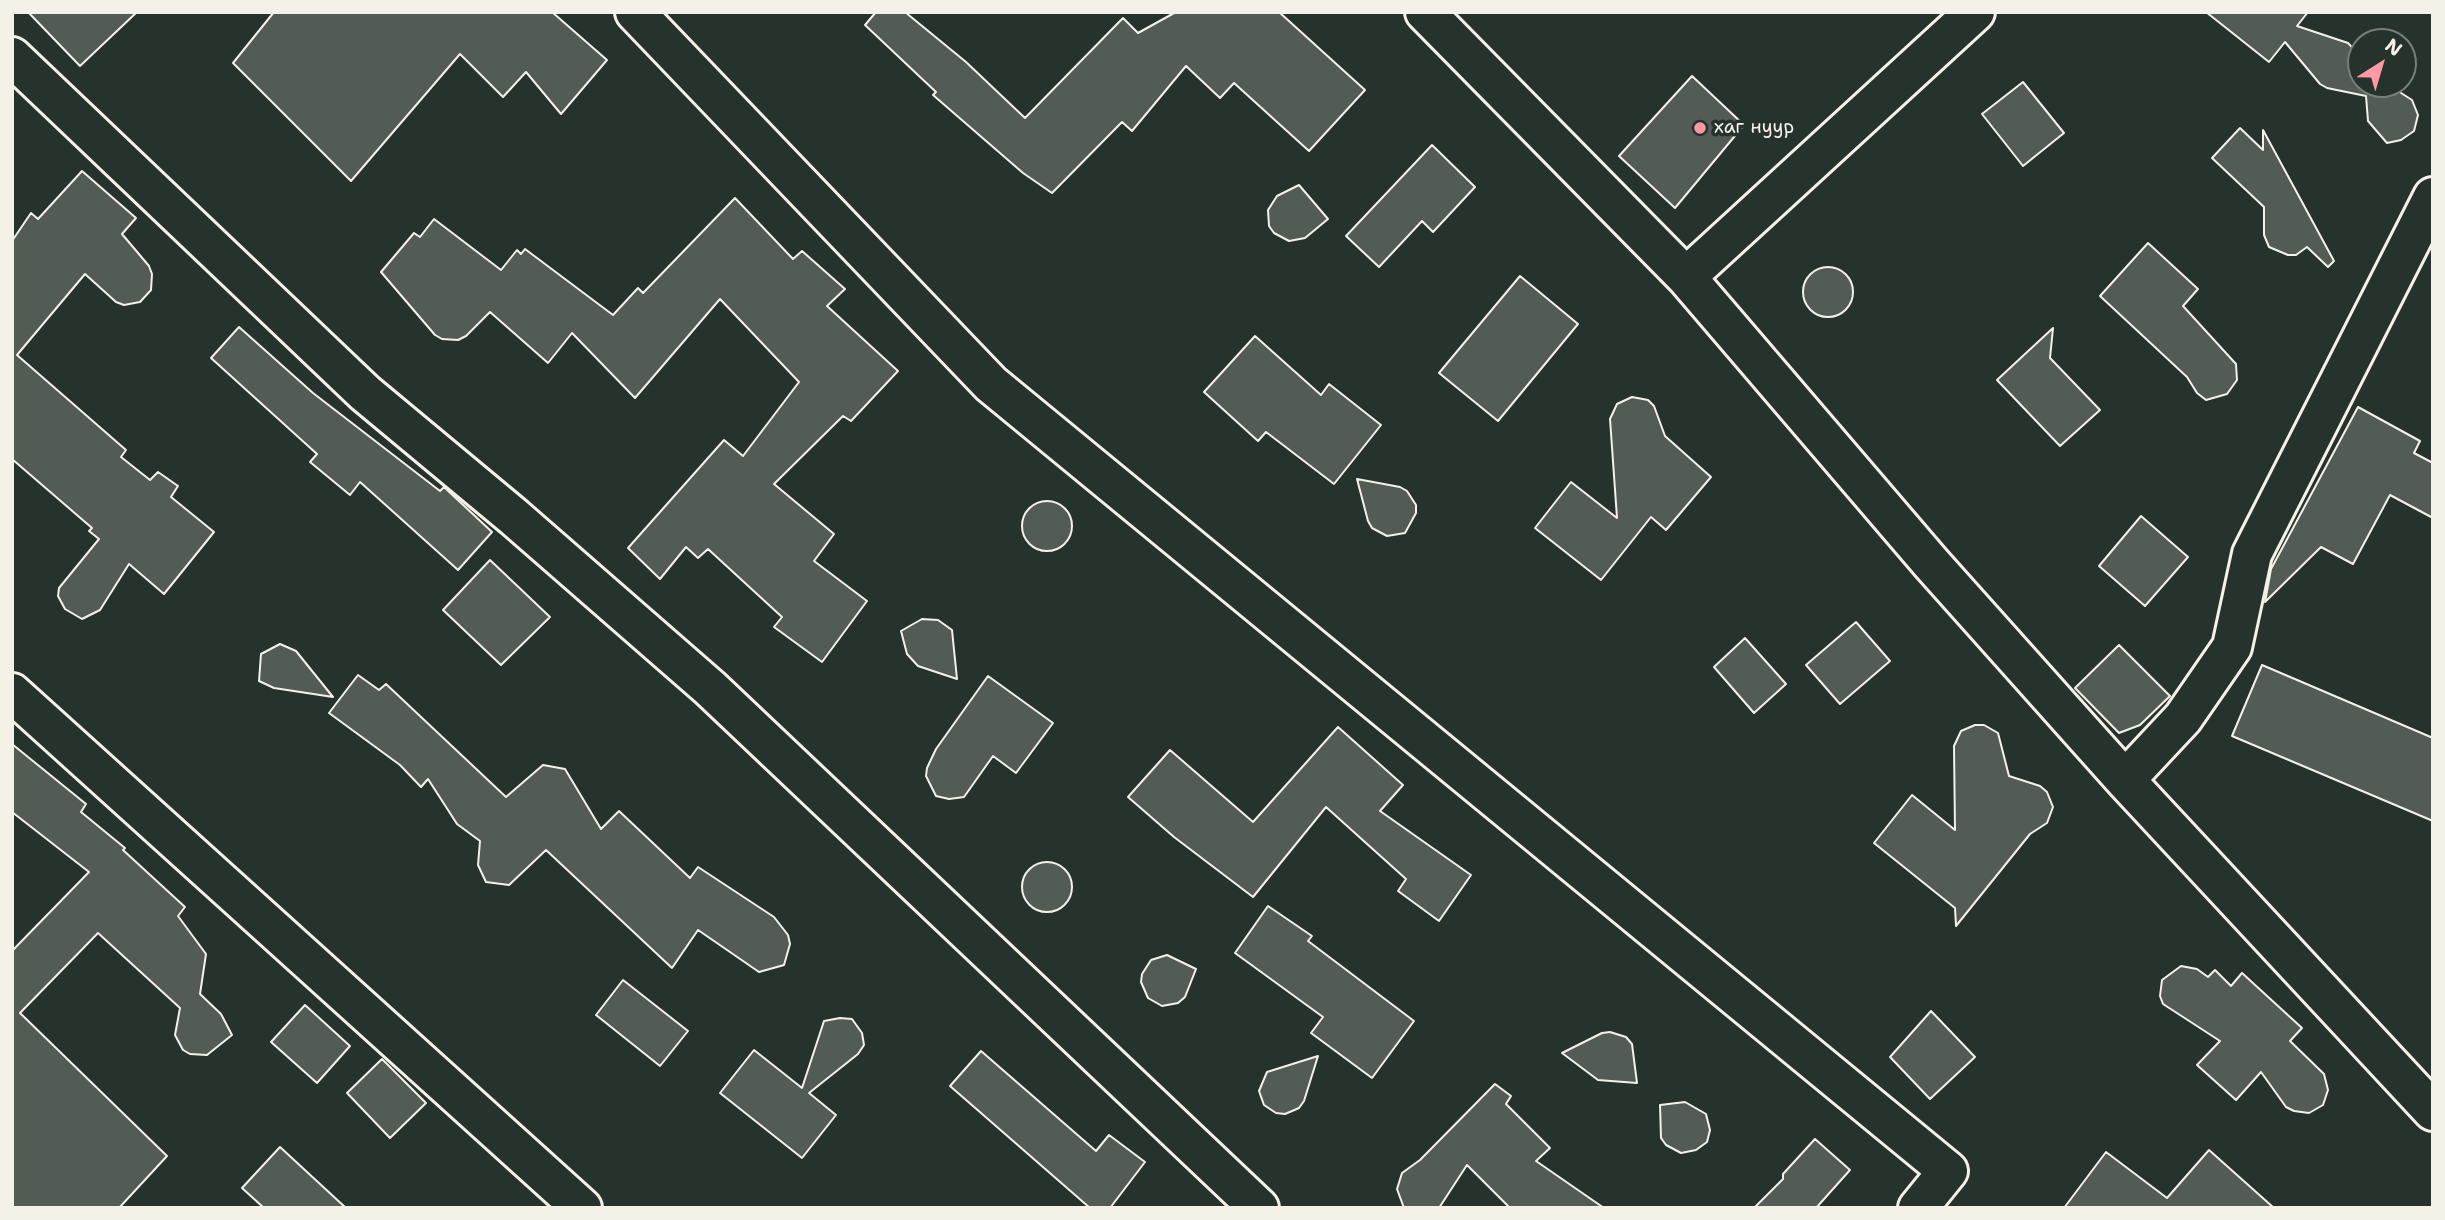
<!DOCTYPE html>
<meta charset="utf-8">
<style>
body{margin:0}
#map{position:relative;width:2445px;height:1220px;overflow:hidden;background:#26332d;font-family:"Shantell Sans",sans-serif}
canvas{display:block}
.frame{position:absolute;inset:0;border:14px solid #f4f1e8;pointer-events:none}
.north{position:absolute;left:2347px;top:28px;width:70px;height:70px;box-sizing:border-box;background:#26332d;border:2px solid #787f78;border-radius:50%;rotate:37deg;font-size:19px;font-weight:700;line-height:28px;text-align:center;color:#f4f1e8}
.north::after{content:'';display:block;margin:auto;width:24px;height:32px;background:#ff9aa2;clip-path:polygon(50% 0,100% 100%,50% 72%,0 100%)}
</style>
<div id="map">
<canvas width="2445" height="1220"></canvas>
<div class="frame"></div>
<div class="north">N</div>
</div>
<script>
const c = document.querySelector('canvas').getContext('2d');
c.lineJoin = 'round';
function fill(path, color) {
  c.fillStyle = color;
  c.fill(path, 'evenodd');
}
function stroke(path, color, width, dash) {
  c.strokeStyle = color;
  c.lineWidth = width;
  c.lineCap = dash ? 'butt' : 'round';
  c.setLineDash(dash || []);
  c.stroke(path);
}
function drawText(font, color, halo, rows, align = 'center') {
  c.font = font + ' "Shantell Sans",sans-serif';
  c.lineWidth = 7;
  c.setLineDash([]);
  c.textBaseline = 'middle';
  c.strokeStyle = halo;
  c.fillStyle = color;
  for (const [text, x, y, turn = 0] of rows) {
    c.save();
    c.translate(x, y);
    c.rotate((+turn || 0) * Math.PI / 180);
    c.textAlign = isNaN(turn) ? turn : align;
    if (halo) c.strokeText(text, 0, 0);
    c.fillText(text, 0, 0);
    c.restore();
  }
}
const building = new Path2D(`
 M 28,12 L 137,12 L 80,66 Z
 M 274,12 L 552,12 L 607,60 L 561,114 L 526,72 L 503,97 L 460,54 L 351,181 L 233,63 Z
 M 876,12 L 905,12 L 966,62 L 1025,118 L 1123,18 L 1138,33 L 1176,12 L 1279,12 L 1365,90 L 1309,151 L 1234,83 L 1220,98 L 1186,66 L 1132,131 L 1122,122 L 1052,193 L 1023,173 L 933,95 L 936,92 L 865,25 Z
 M 2206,12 L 2308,12 L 2297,26 L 2348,43 L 2359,55 L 2361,84 L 2365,84 L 2366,90 L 2398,91 L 2412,100 L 2418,115 L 2414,131 L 2401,140 L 2387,143 L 2368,121 L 2366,96 L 2327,88 L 2320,84 L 2285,42 L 2269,62 Z
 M 1692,76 L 1744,125 L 1675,208 L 1619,156 Z
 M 2023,82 L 2064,133 L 2023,166 L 1982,114 Z
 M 2240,128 L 2263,150 L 2263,130 L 2334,261 L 2328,267 L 2307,247 L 2296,255 L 2288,255 L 2269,247 L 2264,235 L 2264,207 L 2212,158 Z
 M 1432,145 L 1475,187 L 1433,232 L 1422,221 L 1379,267 L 1346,236 Z
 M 82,171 L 136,218 L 122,234 L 149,266 L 152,274 L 151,290 L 140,302 L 124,305 L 116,302 L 85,274 L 17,355 L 126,450 L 121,457 L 150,480 L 158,472 L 178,486 L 171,497 L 214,532 L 164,594 L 129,564 L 100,610 L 82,619 L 65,609 L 58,596 L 59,588 L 99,539 L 89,531 L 92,528 L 12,459 L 12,241 L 31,213 L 38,219 Z
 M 1299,185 L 1328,219 L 1305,238 L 1289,241 L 1274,233 L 1269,226 L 1268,210 L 1277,196 Z
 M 735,198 L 793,259 L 802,251 L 845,289 L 827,306 L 898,371 L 851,421 L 843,416 L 774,484 L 834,534 L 814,561 L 867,601 L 822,662 L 774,627 L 782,617 L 708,549 L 698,558 L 686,547 L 660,579 L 628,548 L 724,440 L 743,456 L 799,382 L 720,299 L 635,398 L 572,333 L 548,363 L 490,312 L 466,336 L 458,340 L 442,339 L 435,335 L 381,272 L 414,233 L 420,237 L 434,219 L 501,270 L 517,250 L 521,254 L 525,249 L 613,315 L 638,288 L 643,293 Z
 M 2148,243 L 2198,289 L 2183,306 L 2236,364 L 2237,380 L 2227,394 L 2206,400 L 2197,393 L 2187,377 L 2100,296 Z
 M1803 292a25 25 0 1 1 50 0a25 25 0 1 1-50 0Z
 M 1520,276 L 1578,324 L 1498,421 L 1439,373 Z
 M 239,327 L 313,393 L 440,491 L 444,487 L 492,532 L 458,570 L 360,482 L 350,495 L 310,462 L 317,454 L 211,358 Z
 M 2053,328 L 2050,358 L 2100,410 L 2060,446 L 1997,380 Z
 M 1255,336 L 1321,395 L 1329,384 L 1381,425 L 1334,484 L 1266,432 L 1258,441 L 1204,392 Z
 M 1632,397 L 1648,400 L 1654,406 L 1665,436 L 1711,477 L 1666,530 L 1651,517 L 1601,580 L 1535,528 L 1571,482 L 1617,518 L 1610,419 L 1617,404 Z
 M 2358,407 L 2420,441 L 2414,453 L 2433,463 L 2433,518 L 2390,495 L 2353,564 L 2321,547 L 2265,602 L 2271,569 Z
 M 1357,479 L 1400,487 L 1407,491 L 1416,505 L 1416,513 L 1405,533 L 1387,536 L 1372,528 L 1368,521 Z
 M1022 526a25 25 0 1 1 50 0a25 25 0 1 1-50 0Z
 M 2141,516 L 2188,557 L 2145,606 L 2099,566 Z
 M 490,560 L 550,617 L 501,665 L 443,610 Z
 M 922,619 L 938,620 L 952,630 L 957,679 L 918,666 L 907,654 L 901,631 Z
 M 1856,622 L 1890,661 L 1840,704 L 1806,665 Z
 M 1745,638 L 1786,684 L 1754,713 L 1714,667 Z
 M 280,644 L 296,651 L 333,697 L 274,688 L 259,681 L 261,654 Z
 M 2119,645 L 2170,696 L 2140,725 L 2119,733 L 2075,688 Z
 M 2262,665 L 2433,738 L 2433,821 L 2232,736 Z
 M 358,675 L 379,690 L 386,684 L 506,797 L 543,765 L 565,769 L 601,829 L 619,811 L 690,878 L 698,867 L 774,917 L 788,935 L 790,944 L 784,965 L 759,972 L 698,930 L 672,968 L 546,850 L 509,885 L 486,882 L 478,865 L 480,841 L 457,824 L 428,779 L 421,787 L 400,765 L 329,713 Z
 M 988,676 L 1053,723 L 1016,773 L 993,756 L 964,797 L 949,799 L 936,796 L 926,776 L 927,768 L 936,749 Z
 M 1975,725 L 1984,725 L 1998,733 L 2009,776 L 2040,786 L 2047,792 L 2053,807 L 2047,823 L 2030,834 L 1956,926 L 1955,908 L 1874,843 L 1912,795 L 1955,830 L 1954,746 L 1961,731 Z
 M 1338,727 L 1403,785 L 1380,811 L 1471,875 L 1439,921 L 1398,891 L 1406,879 L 1326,807 L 1253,897 L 1174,837 L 1128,797 L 1170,750 L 1253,822 Z
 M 12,744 L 86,804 L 81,812 L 125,848 L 123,850 L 185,907 L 178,916 L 206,954 L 200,994 L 221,1014 L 232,1035 L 207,1055 L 190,1054 L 183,1050 L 175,1035 L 180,1008 L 98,933 L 20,1013 L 167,1156 L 119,1208 L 12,1208 L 12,951 L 89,872 L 12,812 Z
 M1022 887a25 25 0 1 1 50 0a25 25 0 1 1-50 0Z
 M 1268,906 L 1312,936 L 1308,941 L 1414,1021 L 1372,1078 L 1311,1033 L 1323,1017 L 1235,953 Z
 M 1167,955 L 1196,969 L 1185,997 L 1178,1003 L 1162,1006 L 1148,998 L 1141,982 L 1142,974 L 1151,960 Z
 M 2181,966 L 2197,969 L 2208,977 L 2215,970 L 2231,986 L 2242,973 L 2302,1028 L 2290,1041 L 2324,1074 L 2328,1090 L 2323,1105 L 2309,1113 L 2294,1111 L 2286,1107 L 2261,1072 L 2236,1100 L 2197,1065 L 2220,1041 L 2163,1004 L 2160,996 L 2162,980 Z
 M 623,980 L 688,1031 L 660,1066 L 596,1015 Z
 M 305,1005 L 350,1046 L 317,1083 L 271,1042 Z
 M 1931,1011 L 1975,1057 L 1930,1099 L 1890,1057 Z
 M 840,1018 L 852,1019 L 862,1033 L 864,1045 L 858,1054 L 809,1093 L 836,1115 L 802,1158 L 720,1093 L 754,1050 L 802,1088 L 824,1021 Z
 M 1610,1032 L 1626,1037 L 1632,1044 L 1637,1083 L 1598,1080 L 1562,1053 L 1602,1033 Z
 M 981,1051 L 1096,1151 L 1109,1135 L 1145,1162 L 1110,1208 L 1090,1208 L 950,1086 Z
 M 1318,1056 L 1304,1101 L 1299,1108 L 1285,1114 L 1276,1113 L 1264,1105 L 1259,1091 L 1267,1072 Z
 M 382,1059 L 426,1103 L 390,1138 L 347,1093 Z
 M 1495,1084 L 1511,1096 L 1506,1104 L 1550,1148 L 1536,1161 L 1604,1208 L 1510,1208 L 1467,1165 L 1439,1208 L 1404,1208 L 1397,1189 L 1402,1173 L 1420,1160 Z
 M 1685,1102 L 1706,1114 L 1710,1130 L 1707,1142 L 1696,1150 L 1681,1153 L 1666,1145 L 1661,1138 L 1660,1105 Z
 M 1815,1139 L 1850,1170 L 1816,1208 L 1754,1208 L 1783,1179 L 1783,1174 Z
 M 280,1147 L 346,1208 L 264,1208 L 242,1188 Z
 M 2209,1150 L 2274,1208 L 2064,1208 L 2106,1152 L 2167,1198 Z`);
fill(building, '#525c55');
stroke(building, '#f4f1e8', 2);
const street = new Path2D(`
 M 635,12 L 991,384 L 1948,1171 L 1918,1208
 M 1425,12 L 1686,277 L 1931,563 L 2125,780 L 2433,1111
 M 12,57 L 365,393 L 514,517 L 710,688 L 1259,1208
 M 1686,277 L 1975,12
 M 12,693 L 582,1208
 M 2125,780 L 2183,718 L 2232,647 L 2252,554 L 2433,197`);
stroke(street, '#f4f1e8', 44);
stroke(street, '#26332d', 38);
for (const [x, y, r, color] of [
 [1700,128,7,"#ff9aa2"]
]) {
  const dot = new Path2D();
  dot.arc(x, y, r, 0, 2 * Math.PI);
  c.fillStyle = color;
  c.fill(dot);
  stroke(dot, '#26332d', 2.5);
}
drawText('19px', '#f4f1e8', '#26332d', [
 ["хаг нуур",1714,128]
], 'left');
</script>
